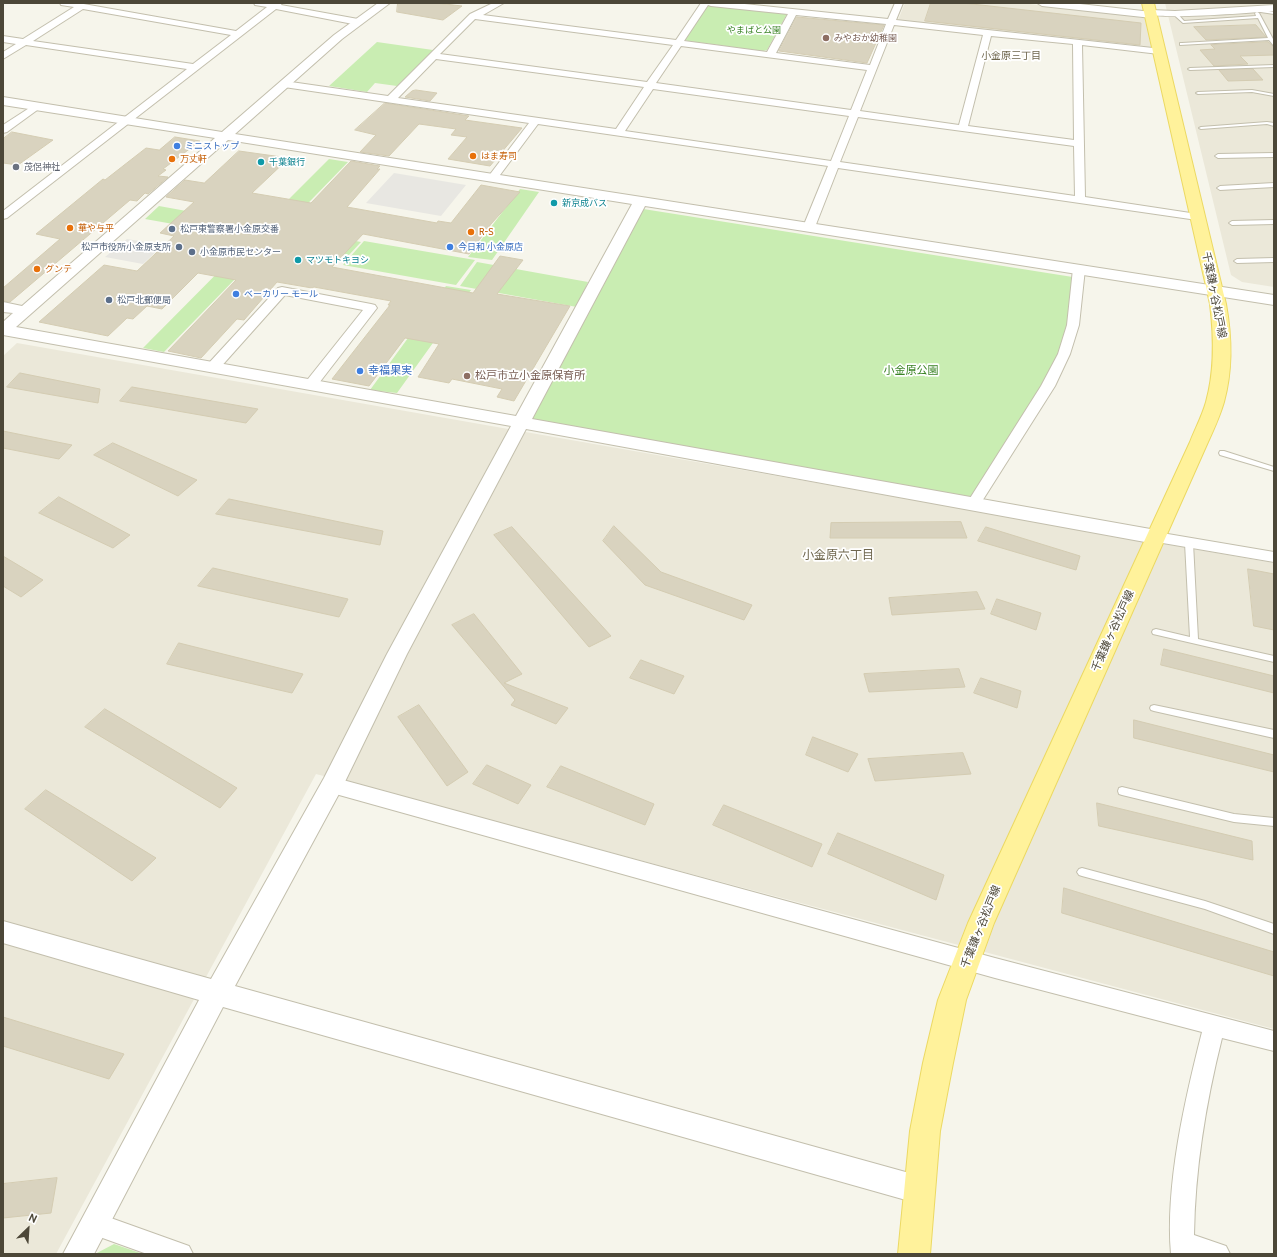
<!DOCTYPE html>
<meta charset="utf-8">
<style>
body{margin:0}
#map{position:relative;width:1277px;height:1257px;overflow:hidden;background:#f6f5eb;font-family:Cabin,sans-serif}
canvas{display:block}
.frame{position:absolute;inset:0;border:4px solid #4c4738;pointer-events:none}
.north{position:absolute;left:8px;top:1209px;width:40px;height:40px;-webkit-text-stroke:3px #fff;paint-order:stroke;rotate:25deg;font-size:11px;font-weight:700;line-height:16px;text-align:center;color:#4c4738}
.north::after{content:'';display:block;margin:auto;width:14px;height:18px;background:#4c4738;clip-path:polygon(50% 0,100% 100%,50% 72%,0 100%)}
</style>
<div id="map">
<canvas width="1277" height="1257"></canvas>
<div class="frame"></div>
<div class="north">N</div>
</div>
<script>
const c = document.querySelector('canvas').getContext('2d');
c.lineJoin = 'round';
function fill(path, color) {
  c.fillStyle = color;
  c.fill(path, 'evenodd');
}
function stroke(path, color, width, dash) {
  c.strokeStyle = color;
  c.lineWidth = width;
  c.lineCap = dash ? 'butt' : 'round';
  c.setLineDash(dash || []);
  c.stroke(path);
}
function drawText(font, color, halo, rows, align = 'center') {
  c.font = font + ' Cabin,"Noto Sans JP",sans-serif';
  c.lineWidth = 3.5;
  c.setLineDash([]);
  c.textBaseline = 'middle';
  c.strokeStyle = halo;
  c.fillStyle = color;
  for (const [text, x, y, turn = 0] of rows) {
    c.save();
    c.translate(x, y);
    c.rotate((+turn || 0) * Math.PI / 180);
    c.textAlign = isNaN(turn) ? turn : align;
    if (halo) c.strokeText(text, 0, 0);
    c.fillText(text, 0, 0);
    c.restore();
  }
}
fill(new Path2D(`
 M 905,3 L 1022,3 L 1147,18 L 1156,48 L 898,20 Z
 M 1165,3 L 1274,3 L 1274,287 L 1242,282 L 1231,275 Z
 M 17,343 L 1274,563 L 1274,1029 L 316,774 L 56,1254 L 3,1254 L 3,356 Z`), '#ebe8d9');
fill(new Path2D(`
 M 708,5 L 786,13 L 787,14 L 767,50 L 763,51 L 688,41 L 685,40 Z
 M 377,42 L 433,50 L 397,86 L 375,83 L 367,92 L 329,86 Z
 M 329,159 L 348,162 L 284,228 L 361,242 L 349,255 L 272,241 L 164,352 L 143,348 L 252,238 L 145,219 L 159,206 L 263,225 Z
 M 520,189 L 539,192 L 492,260 L 468,257 Z
 M 637,208 L 1079,278 L 1068,339 L 974,503 L 522,423 Z
 M 364,241 L 475,260 L 456,285 L 343,265 Z
 M 477,262 L 588,282 L 577,307 L 460,286 Z
 M 446,286 L 471,290 L 397,393 L 370,390 Z
 M 114,1244 L 143,1254 L 95,1254 Z`), '#c9edb2');
fill(new Path2D(`
 M 394,173 L 466,185 L 441,216 L 366,203 Z
 M 127,239 L 163,245 L 143,264 L 105,257 Z`), '#e8e7e2');
const building = new Path2D(`
 M 398,3 L 436,3 L 462,6 L 443,20 L 397,12 Z
 M 931,3 L 963,3 L 1141,23 L 1140,45 L 925,21 Z
 M 797,17 L 884,25 L 867,63 L 779,51 Z
 M 1256,25 L 1266,37 L 1206,40 L 1194,27 Z
 M 1268,42 L 1274,47 L 1274,55 L 1240,56 L 1248,64 L 1214,66 L 1200,50 L 1215,49 L 1211,45 Z
 M 1253,69 L 1263,80 L 1228,81 L 1219,70 Z
 M 416,90 L 437,93 L 430,101 L 405,97 L 412,91 Z
 M 385,103 L 469,116 L 465,120 L 522,128 L 490,166 L 448,159 L 467,137 L 451,135 L 456,129 L 419,124 L 389,156 L 360,152 L 376,135 L 355,130 Z
 M 12,132 L 53,140 L 18,165 L 3,163 L 3,139 Z
 M 175,137 L 200,141 L 163,169 L 166,170 L 158,176 L 168,177 L 148,194 L 145,193 L 137,201 L 130,200 L 10,302 L 3,301 L 3,288 L 60,239 L 36,234 L 103,179 L 105,180 L 146,148 L 159,150 Z
 M 239,151 L 289,158 L 252,193 L 311,203 L 351,161 L 380,166 L 377,169 L 380,169 L 347,207 L 437,223 L 438,221 L 451,223 L 481,185 L 520,192 L 491,224 L 469,254 L 363,234 L 332,267 L 473,293 L 500,256 L 523,260 L 497,294 L 570,306 L 514,401 L 497,397 L 502,389 L 452,379 L 449,383 L 418,377 L 439,344 L 405,338 L 369,386 L 332,379 L 390,305 L 388,305 L 391,301 L 314,287 L 312,288 L 277,282 L 244,320 L 237,319 L 201,358 L 168,351 L 236,280 L 198,273 L 162,309 L 147,306 L 133,319 L 127,318 L 108,336 L 39,322 L 104,265 L 137,271 L 174,236 L 160,233 L 194,202 L 166,197 L 185,180 L 204,183 Z
 M 20,373 L 100,389 L 98,403 L 7,387 Z
 M 132,387 L 258,409 L 246,423 L 120,401 Z
 M 3,431 L 72,445 L 59,459 L 3,448 Z
 M 113,443 L 197,480 L 178,496 L 94,455 Z
 M 59,497 L 130,535 L 113,548 L 39,513 Z
 M 229,499 L 383,531 L 380,545 L 216,514 Z
 M 961,522 L 967,538 L 830,538 L 831,523 Z
 M 614,526 L 661,572 L 752,605 L 744,620 L 645,585 L 603,541 Z
 M 512,527 L 611,636 L 589,647 L 494,535 Z
 M 986,527 L 1080,556 L 1076,570 L 978,541 Z
 M 3,556 L 43,580 L 21,597 L 3,586 Z
 M 213,568 L 348,599 L 339,617 L 198,586 Z
 M 1248,569 L 1274,574 L 1274,630 L 1254,626 Z
 M 977,592 L 985,609 L 892,615 L 889,598 Z
 M 997,599 L 1041,613 L 1036,630 L 991,614 Z
 M 474,614 L 522,674 L 504,683 L 568,708 L 556,724 L 511,705 L 515,700 L 452,625 Z
 M 179,643 L 303,674 L 292,693 L 167,664 Z
 M 1164,649 L 1274,676 L 1274,693 L 1161,665 Z
 M 641,660 L 684,676 L 674,694 L 630,678 Z
 M 959,669 L 965,687 L 869,692 L 864,674 Z
 M 981,678 L 1021,691 L 1017,708 L 974,693 Z
 M 419,705 L 468,772 L 447,786 L 398,717 Z
 M 105,709 L 237,788 L 220,808 L 85,727 Z
 M 1134,720 L 1274,755 L 1274,772 L 1134,738 Z
 M 813,737 L 858,754 L 848,772 L 806,755 Z
 M 963,753 L 971,774 L 875,781 L 868,759 Z
 M 487,765 L 531,785 L 518,804 L 473,784 Z
 M 561,766 L 654,804 L 645,825 L 547,787 Z
 M 46,790 L 156,858 L 132,881 L 25,809 Z
 M 1097,803 L 1252,841 L 1253,860 L 1099,826 Z
 M 724,805 L 822,844 L 812,867 L 713,825 Z
 M 838,833 L 944,875 L 936,900 L 828,854 Z
 M 1064,888 L 1274,952 L 1274,976 L 1062,913 Z
 M 3,1017 L 124,1054 L 109,1079 L 3,1046 Z
 M 57,1178 L 51,1213 L 3,1218 L 3,1184 Z`);
fill(building, '#d9d3bf');
stroke(building, '#d4ccb2', 1);
const service = new Path2D(`
 M 1256,9 L 1274,12 L 1274,14 L 1254,11 L 1254,10 Z
 M 1257,12 L 1259,13 L 1273,39 L 1274,46 L 1269,40 L 1180,45 L 1180,43 L 1182,43 L 1268,38 L 1258,18 L 1183,23 L 1173,14 L 1177,13 L 1184,21 L 1256,16 L 1255,13 Z
 M 1274,65 L 1274,67 L 1190,70 L 1188,69 L 1190,68 Z
 M 1252,90 L 1274,94 L 1274,96 L 1252,92 L 1198,94 L 1196,93 L 1198,92 Z
 M 1267,122 L 1274,123 L 1274,126 L 1267,124 L 1201,129 L 1199,128 L 1201,127 Z
 M 1274,153 L 1274,157 L 1218,158 L 1215,156 L 1218,154 Z
 M 1274,183 L 1274,187 L 1220,190 L 1217,188 L 1220,186 Z
 M 1274,220 L 1274,224 L 1232,225 L 1229,223 L 1232,221 Z
 M 1274,258 L 1274,262 L 1237,263 L 1234,261 L 1237,259 Z
 M 1220,451 L 1224,451 L 1274,467 L 1274,471 L 1220,455 L 1219,453 Z
 M 1189,540 L 1193,543 L 1198,639 L 1274,656 L 1274,662 L 1153,634 L 1152,632 L 1153,630 L 1156,629 L 1190,637 L 1185,543 Z
 M 1154,705 L 1274,730 L 1274,738 L 1154,711 L 1151,710 L 1150,708 L 1151,706 Z
 M 1122,787 L 1234,814 L 1274,818 L 1274,826 L 1234,822 L 1122,795 L 1119,794 L 1118,791 L 1119,788 Z
 M 1082,868 L 1205,901 L 1274,924 L 1274,934 L 1205,909 L 1082,876 L 1079,875 L 1077,872 L 1079,869 Z`);
const minor = new Path2D(`
 M 60,3 L 78,3 L 236,31 L 267,7 L 255,5 L 254,3 L 282,3 L 281,5 L 358,19 L 362,22 L 358,25 L 276,9 L 7,218 L 3,219 L 3,211 L 187,69 L 26,45 L 3,59 L 3,52 L 16,44 L 3,42 L 3,36 L 23,39 L 74,7 L 61,5 ZM 83,9 L 231,35 L 193,64 L 33,41 Z
 M 493,3 L 504,3 L 483,15 L 676,40 L 701,3 L 735,3 L 888,19 L 895,3 L 903,3 L 896,20 L 1162,49 L 1164,51 L 1162,53 L 1159,54 L 1082,45 L 1085,197 L 1197,214 L 1203,217 L 1197,220 L 838,168 L 815,227 L 809,230 L 803,227 L 828,166 L 538,124 L 497,179 L 493,180 L 488,177 L 529,123 L 284,87 L 279,84 L 284,81 L 388,96 L 470,14 ZM 708,5 L 711,6 L 788,14 L 767,52 L 684,41 ZM 796,15 L 886,24 L 870,65 L 776,53 ZM 475,19 L 673,45 L 647,82 L 440,54 ZM 894,25 L 983,35 L 959,125 L 860,111 ZM 991,36 L 1073,44 L 1074,140 L 968,126 ZM 681,46 L 867,70 L 851,110 L 656,83 ZM 436,59 L 644,87 L 616,129 L 398,98 ZM 653,89 L 849,116 L 831,161 L 625,131 ZM 858,117 L 1074,146 L 1075,196 L 840,162 Z
 M 1274,5 L 1274,11 C 1256,12 1156,21 1147,13 L 1151,10 L 1175,11 Z
 M 37,103 L 40,104 L 42,106 L 40,108 L 7,132 L 3,133 L 3,125 Z
 M 1079,266 L 1083,267 L 1085,269 L 1079,325 L 1070,354 L 1055,386 L 979,506 L 974,508 L 969,506 L 967,503 L 1041,386 L 1058,354 L 1067,325 L 1073,269 L 1075,267 Z
 M 282,287 L 371,304 L 375,305 L 377,308 L 316,387 L 306,387 L 304,384 L 363,310 L 285,295 L 218,370 L 208,370 L 207,367 L 208,364 L 278,288 Z
 M 1156,532 L 1274,552 L 1274,562 L 1151,541 L 1149,537 L 1151,533 Z
 M 332,777 L 995,958 L 1274,1031 L 1274,1051 L 1222,1038 C 1206,1102 1195,1168 1194,1235 L 1226,1246 L 1230,1254 L 1171,1254 C 1165,1185 1185,1099 1202,1032 L 995,978 L 332,793 L 326,790 L 323,785 L 326,780 Z
 M 94,1212 L 189,1246 L 193,1254 L 147,1254 L 86,1232 L 82,1224 L 86,1216 Z`);
const tertiary = new Path2D(`
 M 378,3 L 390,3 L 342,39 L 235,134 L 1274,295 L 1274,305 L 645,206 L 532,419 L 1156,530 L 1163,532 L 1165,537 L 1163,542 L 1156,544 L 526,429 L 407,654 L 340,792 L 235,986 L 920,1176 L 930,1180 L 934,1190 L 930,1200 L 920,1204 L 223,1007 L 94,1254 L 63,1254 L 199,1000 L 3,943 L 3,921 L 211,979 L 324,778 L 387,654 L 511,426 L 3,335 L 3,322 L 13,313 L 3,312 L 3,302 L 22,306 L 215,138 L 3,105 L 3,97 L 222,132 L 334,35 ZM 228,140 L 632,204 L 516,416 L 16,327 Z
 M 1037,3 L 1071,3 L 1152,12 L 1157,15 L 1152,18 L 1042,6 Z`);
const primary = new Path2D(`
 M 1142,3 L 1154,3 L 1226,304 C 1232,337 1233,369 1224,402 C 1220,416 1214,429 1208,442 L 994,923 L 966,1000 L 953,1063 L 940,1131 L 930,1254 L 898,1254 L 910,1131 L 923,1063 L 938,1000 L 968,923 L 1190,442 C 1195,429 1202,416 1206,402 C 1215,370 1214,337 1210,304 Z`);
stroke(service, '#c3bfad', 2);
stroke(minor, '#c3bfad', 2);
stroke(tertiary, '#c3bfad', 2);
stroke(primary, '#ecd963', 2);
fill(service, '#fff');
fill(minor, '#fff');
fill(tertiary, '#fff');
fill(primary, '#fff29b');
for (const [x, y, r, color] of [
 [826,38,4,"#8d6e63"],
 [177,146,4,"#3f7fe0"],
 [473,156,4,"#e8710a"],
 [172,159,4,"#e8710a"],
 [261,162,4,"#0f9aa8"],
 [16,167,4,"#6b7280"],
 [554,203,4,"#0f9aa8"],
 [70,228,4,"#e8710a"],
 [172,229,4,"#5c6f8a"],
 [471,232,4,"#e8710a"],
 [179,247,4,"#5c6f8a"],
 [450,247,4,"#3f7fe0"],
 [192,252,4,"#5c6f8a"],
 [298,260,4,"#0f9aa8"],
 [37,269,4,"#e8710a"],
 [236,294,4,"#3f7fe0"],
 [109,300,4,"#5c6f8a"],
 [360,371,4,"#3f7fe0"],
 [467,376,4,"#8d6e63"]
]) {
  const dot = new Path2D();
  dot.arc(x, y, r, 0, 2 * Math.PI);
  c.fillStyle = color;
  c.fill(dot);
  stroke(dot, '#fff', 1.5);
}
drawText('9px', '#3a8325', '#fff', [
 ["やまばと公園",754,30]
]);
drawText('9px', '#785e54', '#fff', [
 ["みやおか幼稚園",834,38]
], 'left');
drawText('9px', '#366cbe', '#fff', [
 ["ミニストップ",185,146],
 ["今日和 小金原店",458,247],
 ["ベーカリー モール",244,294]
], 'left');
drawText('9px', '#c56008', '#fff', [
 ["はま寿司",481,156],
 ["万丈軒",180,159],
 ["華や与平",78,228],
 ["R-S",479,232],
 ["グンテ",45,269]
], 'left');
drawText('9px', '#0d838f', '#fff', [
 ["千葉銀行",269,162],
 ["新京成バス",562,203],
 ["マツモトキヨシ",306,260]
], 'left');
drawText('9px', '#5b616d', '#fff', [
 ["茂侶神社",24,167]
], 'left');
drawText('9px', '#4e5e75', '#fff', [
 ["松戸東警察署小金原交番",180,229],
 ["松戸市役所小金原支所",171,247,"right"],
 ["小金原市民センター",200,252],
 ["松戸北郵便局",117,300]
], 'left');
drawText('10px', '#6f674e', '#fff', [
 ["小金原三丁目",1011,56]
]);
drawText('11px', '#4c4738', '#fff', [
 ["千葉鎌ヶ谷松戸線",1214,295,79],
 ["千葉鎌ヶ谷松戸線",1113,631,-66],
 ["千葉鎌ヶ谷松戸線",981,927,-68]
]);
drawText('11px', '#366cbe', '#fff', [
 ["幸福果実",368,371]
], 'left');
drawText('11px', '#3a8325', '#fff', [
 ["小金原公園",911,371]
]);
drawText('11px', '#785e54', '#fff', [
 ["松戸市立小金原保育所",475,376]
], 'left');
drawText('12px', '#6f674e', '#fff', [
 ["小金原六丁目",838,555]
]);
</script>
